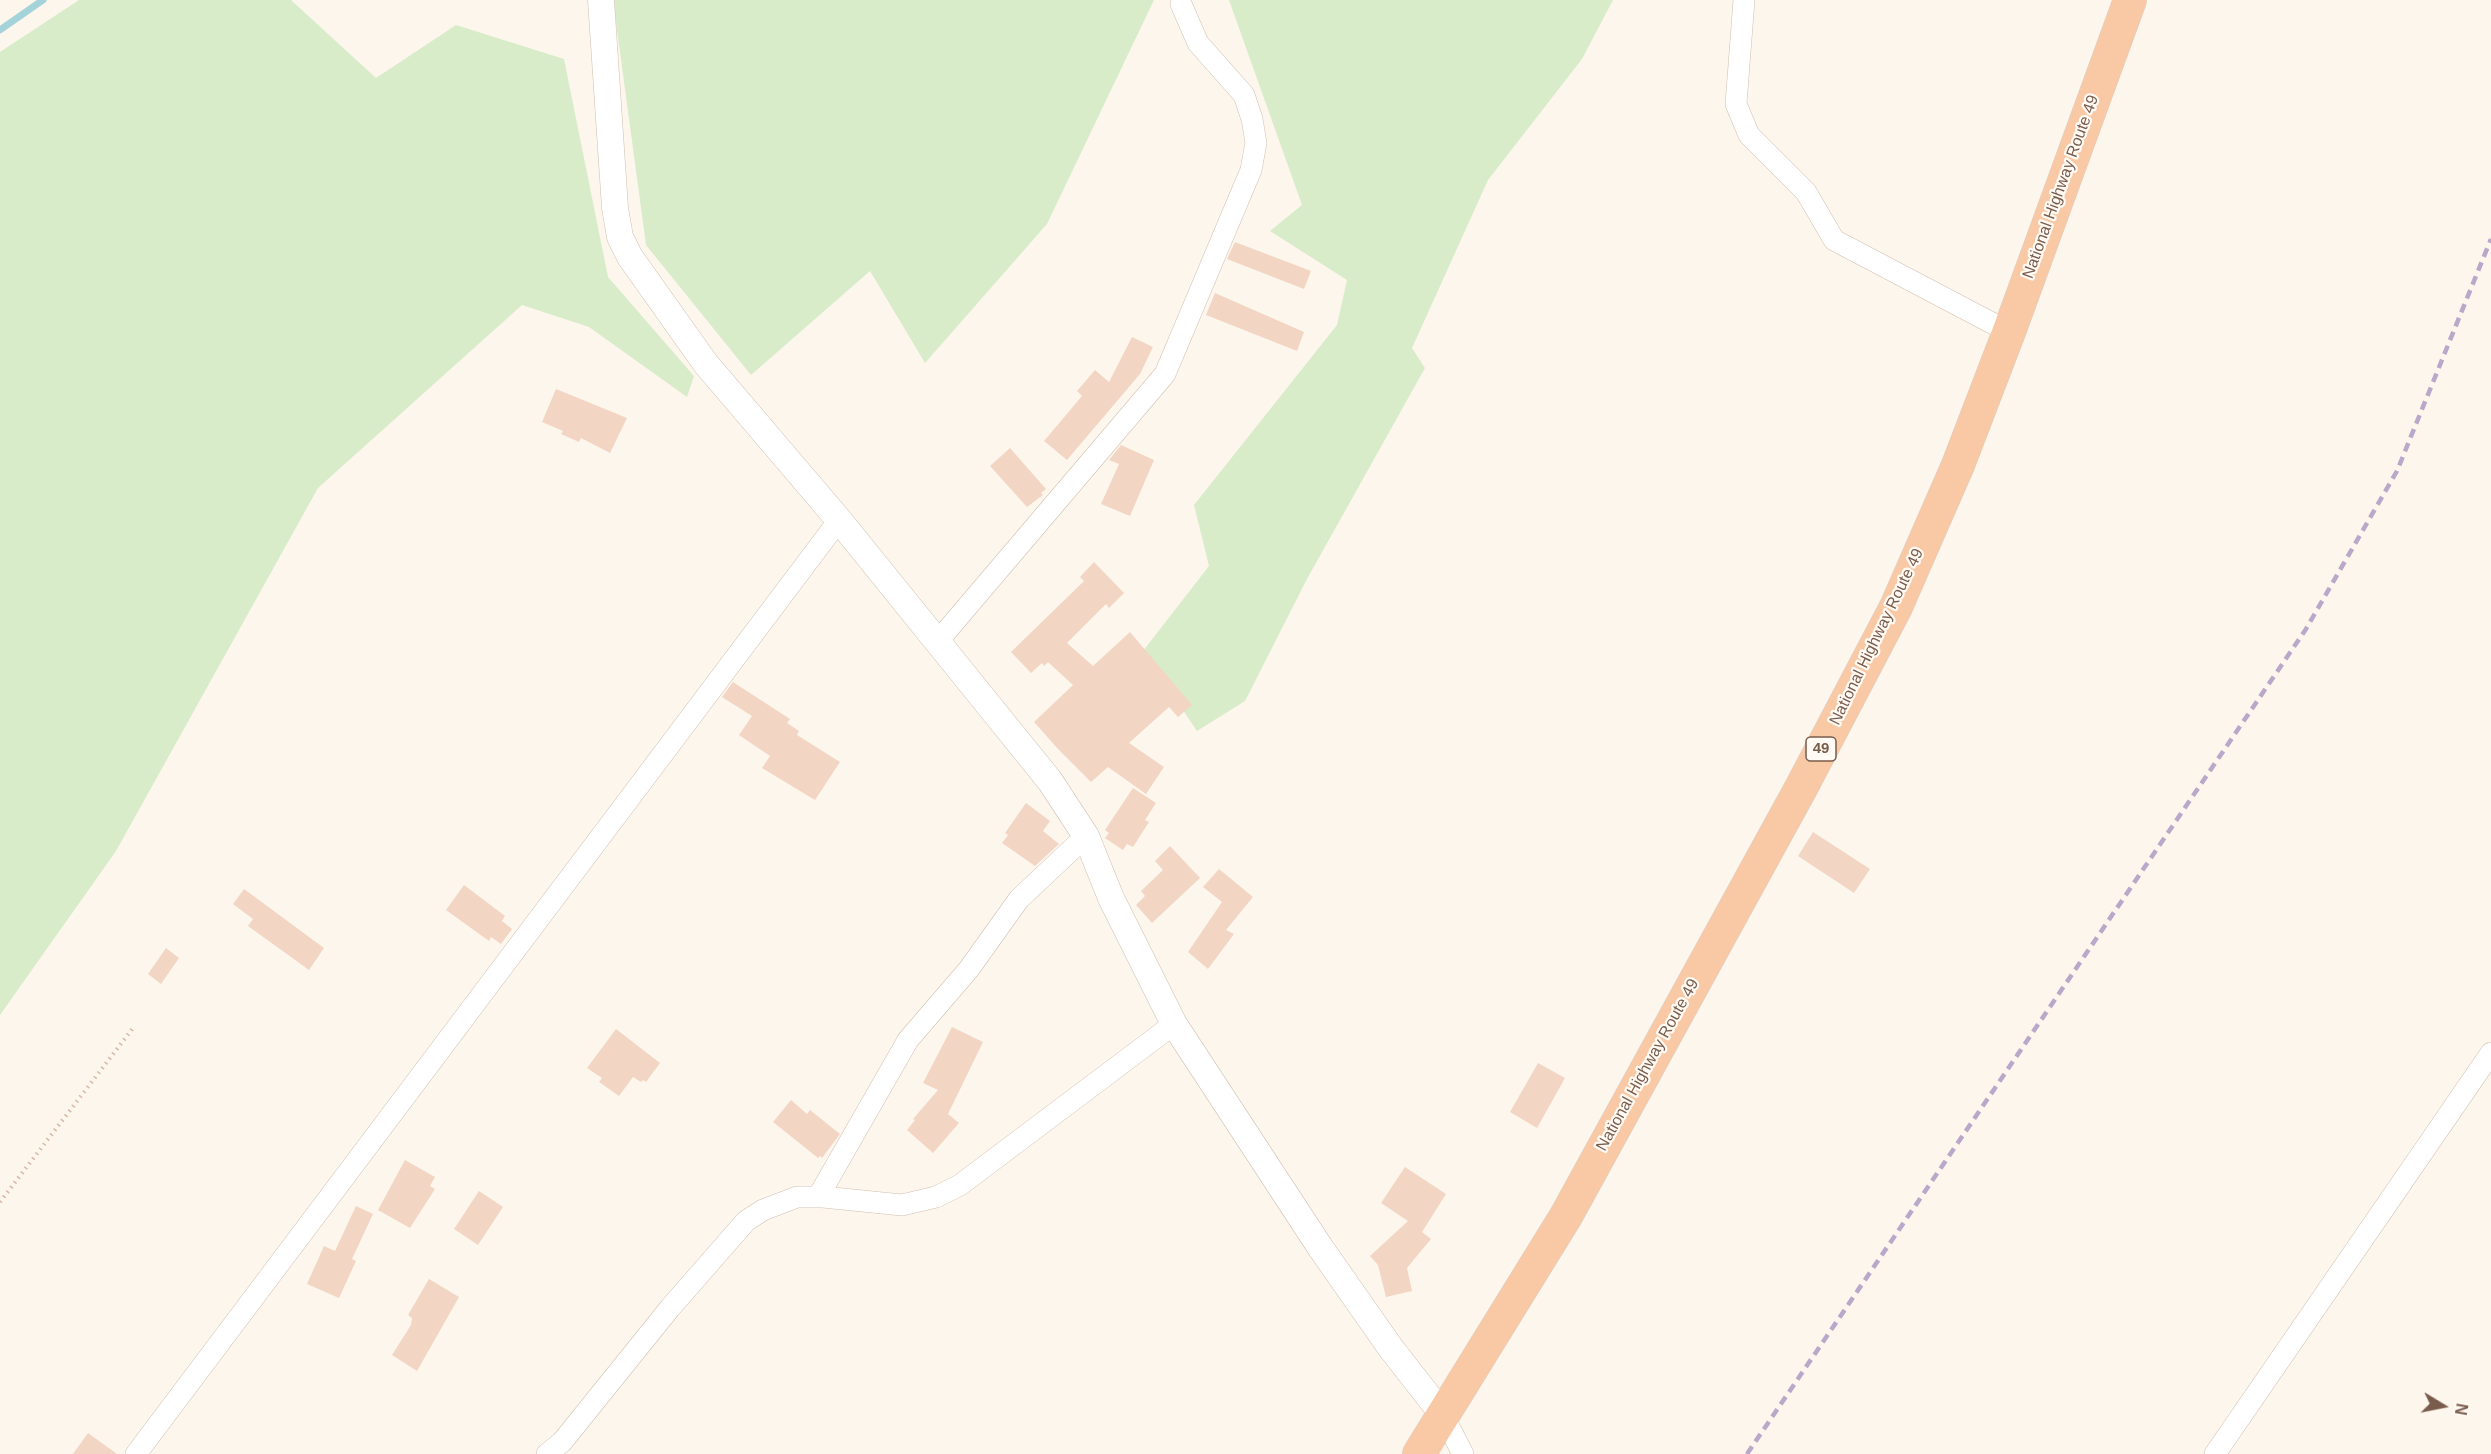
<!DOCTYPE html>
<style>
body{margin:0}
#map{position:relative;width:2491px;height:1454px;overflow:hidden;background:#fdf6ec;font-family:Arial,sans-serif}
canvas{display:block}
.north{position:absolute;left:2413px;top:1376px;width:60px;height:60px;-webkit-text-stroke:4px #fffaf3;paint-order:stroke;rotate:100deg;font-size:16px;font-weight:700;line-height:24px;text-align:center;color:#7a5c4d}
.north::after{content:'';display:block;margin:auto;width:21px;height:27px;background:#7a5c4d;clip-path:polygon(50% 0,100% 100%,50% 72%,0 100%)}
</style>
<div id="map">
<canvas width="2491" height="1454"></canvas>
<div class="north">N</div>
</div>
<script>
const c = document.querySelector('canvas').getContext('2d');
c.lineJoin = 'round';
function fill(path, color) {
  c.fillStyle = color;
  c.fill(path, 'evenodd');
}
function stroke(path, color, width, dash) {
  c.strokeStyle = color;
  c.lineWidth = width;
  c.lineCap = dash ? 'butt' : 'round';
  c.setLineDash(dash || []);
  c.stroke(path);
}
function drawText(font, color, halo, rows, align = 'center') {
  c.font = font + ' Arial,sans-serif';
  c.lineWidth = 4.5;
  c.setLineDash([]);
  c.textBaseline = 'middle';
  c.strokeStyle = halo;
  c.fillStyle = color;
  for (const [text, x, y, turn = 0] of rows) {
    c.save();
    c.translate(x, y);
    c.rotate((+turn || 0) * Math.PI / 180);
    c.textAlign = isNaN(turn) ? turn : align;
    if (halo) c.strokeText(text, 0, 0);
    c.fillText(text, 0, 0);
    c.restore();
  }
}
fill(new Path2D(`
 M 79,0 L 291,0 L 376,78 L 456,25 L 564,59 L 608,277 L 694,376 L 687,397 L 589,327 L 522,305 L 318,488 L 116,851 L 0,1015 L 0,52 Z
 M 613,0 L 1154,0 L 1047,224 L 925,363 L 870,271 L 751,375 L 646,245 Z
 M 1229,0 L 1613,0 L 1582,59 L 1488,180 L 1412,348 L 1425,368 L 1307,579 L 1245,701 L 1197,731 L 1143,651 L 1209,566 L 1194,505 L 1337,325 L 1347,280 L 1270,231 L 1302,205 Z`), '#d8ecc9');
stroke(new Path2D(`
 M 0,30 L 43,0`), '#a5d3da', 7);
fill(new Path2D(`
 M 1235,242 L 1311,271 L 1304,289 L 1227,259 Z
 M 1215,293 L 1304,332 L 1297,351 L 1206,315 Z
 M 1132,337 L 1153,347 L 1140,374 L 1067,460 L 1044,441 L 1082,396 L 1077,391 L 1095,370 L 1109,382 Z
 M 556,389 L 627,418 L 610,453 L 581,438 L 579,442 L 561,434 L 563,431 L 542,422 Z
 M 1121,445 L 1154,460 L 1130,516 L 1101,504 L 1119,464 L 1109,460 Z
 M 1010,448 L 1046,489 L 1041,493 L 1043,495 L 1027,507 L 990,466 Z
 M 1094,562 L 1124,593 L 1109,608 L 1106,604 L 1067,643 L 1093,666 L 1130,632 L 1192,705 L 1178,717 L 1169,707 L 1129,743 L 1164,767 L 1146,794 L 1108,767 L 1091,782 L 1058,749 L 1034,722 L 1073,685 L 1048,662 L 1044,666 L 1042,663 L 1031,673 L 1011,652 L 1084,581 L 1080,577 Z
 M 733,682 L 790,719 L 787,723 L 799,731 L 797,735 L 840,762 L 815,800 L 762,768 L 770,756 L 739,735 L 752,716 L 722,697 Z
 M 1133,788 L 1156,803 L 1145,820 L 1149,822 L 1133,847 L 1127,844 L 1123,850 L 1105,838 L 1109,833 L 1105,830 Z
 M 1026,803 L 1050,821 L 1043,831 L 1059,844 L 1035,866 L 1002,843 L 1008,835 L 1005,833 Z
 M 1813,832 L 1870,869 L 1854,893 L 1798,856 Z
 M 1170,846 L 1200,878 L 1152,923 L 1136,905 L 1145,896 L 1141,891 L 1163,870 L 1155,861 Z
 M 1219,869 L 1253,897 L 1226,930 L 1234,934 L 1208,969 L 1188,952 L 1222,902 L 1203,887 Z
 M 464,885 L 505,916 L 502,921 L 512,929 L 501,944 L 491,937 L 489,941 L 446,910 Z
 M 244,889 L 324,948 L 309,970 L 248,926 L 253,919 L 233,904 Z
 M 166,948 L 179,958 L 161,984 L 148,974 Z
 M 952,1027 L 983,1042 L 948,1114 L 959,1123 L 933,1153 L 907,1130 L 915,1120 L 913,1119 L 938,1090 L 923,1083 Z
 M 616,1029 L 660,1063 L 646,1082 L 643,1080 L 641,1082 L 633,1077 L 619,1096 L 599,1082 L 602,1078 L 587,1068 Z
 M 1538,1063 L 1565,1078 L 1537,1128 L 1510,1112 Z
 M 791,1100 L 807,1114 L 810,1110 L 840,1134 L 822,1158 L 820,1156 L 818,1158 L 773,1122 Z
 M 405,1160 L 435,1177 L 430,1186 L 435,1189 L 410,1228 L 378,1210 Z
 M 1405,1167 L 1446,1194 L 1422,1232 L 1431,1239 L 1407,1268 L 1412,1291 L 1386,1297 L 1378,1265 L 1370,1256 L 1408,1221 L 1381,1203 Z
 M 479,1191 L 503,1207 L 478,1245 L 454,1229 Z
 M 356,1206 L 373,1214 L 352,1259 L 356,1261 L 339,1298 L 307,1284 L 324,1246 L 335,1251 Z
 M 429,1279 L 459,1297 L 417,1371 L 392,1355 L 411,1325 L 412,1318 L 408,1315 Z
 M 88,1433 L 117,1454 L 73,1454 Z`), '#f3d5c3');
const minor = new Path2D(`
 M 1744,0 L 1736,104 L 1749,135 L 1806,192 L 1834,240 L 2009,332
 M 938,641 L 1165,374 L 1251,170 L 1256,143 L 1252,119 L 1244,95 L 1198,43 L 1181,4
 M 818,1197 L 908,1040 L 969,969 L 1019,899 L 1086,836
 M 1443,1415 L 1463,1454
 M 136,1454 L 839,520
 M 547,1454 L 562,1442 L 670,1308 L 746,1221 L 763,1210 L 797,1197 L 823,1197 L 902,1205 L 936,1197 L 960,1185 L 1174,1024
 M 2215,1454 L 2491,1053`);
const tertiary = new Path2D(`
 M 601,0 L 615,208 L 620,237 L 630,257 L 706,364 L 839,520 L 1050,781 L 1086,836 L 1111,898 L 1174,1024 L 1320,1247 L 1390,1347 L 1443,1415`);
const trunk = new Path2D(`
 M 1419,1454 L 1566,1216 L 1801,788 L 1896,607 L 1958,465 L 2009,332 L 2130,0`);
stroke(minor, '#d1beb0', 22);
stroke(tertiary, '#d1beb0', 27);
stroke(trunk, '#dad1cd', 34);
stroke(new Path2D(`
 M 0,1202 L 133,1028`), '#d9b8a5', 4, [1.5, 4.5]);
stroke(minor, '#fff', 21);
stroke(tertiary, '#fff', 26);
stroke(trunk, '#f9c8a4', 33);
stroke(new Path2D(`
 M 1747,1454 L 2306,629 L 2397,471 L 2491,239`), '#b9a8c9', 4.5, [9, 6]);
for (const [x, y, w] of [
 [1821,749,30]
]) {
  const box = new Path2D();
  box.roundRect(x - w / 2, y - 12, w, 24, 4.5);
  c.fillStyle = '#fffaf3';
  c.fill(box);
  stroke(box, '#7a5c4d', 1.5);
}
drawText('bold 15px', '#7a5c4d', null, [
 ["49",1821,749]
]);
drawText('16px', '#7a5c4d', '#fffaf3', [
 ["National Highway Route 49",2061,187,-70],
 ["National Highway Route 49",1877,637,-64],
 ["National Highway Route 49",1648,1065,-61]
]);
</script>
